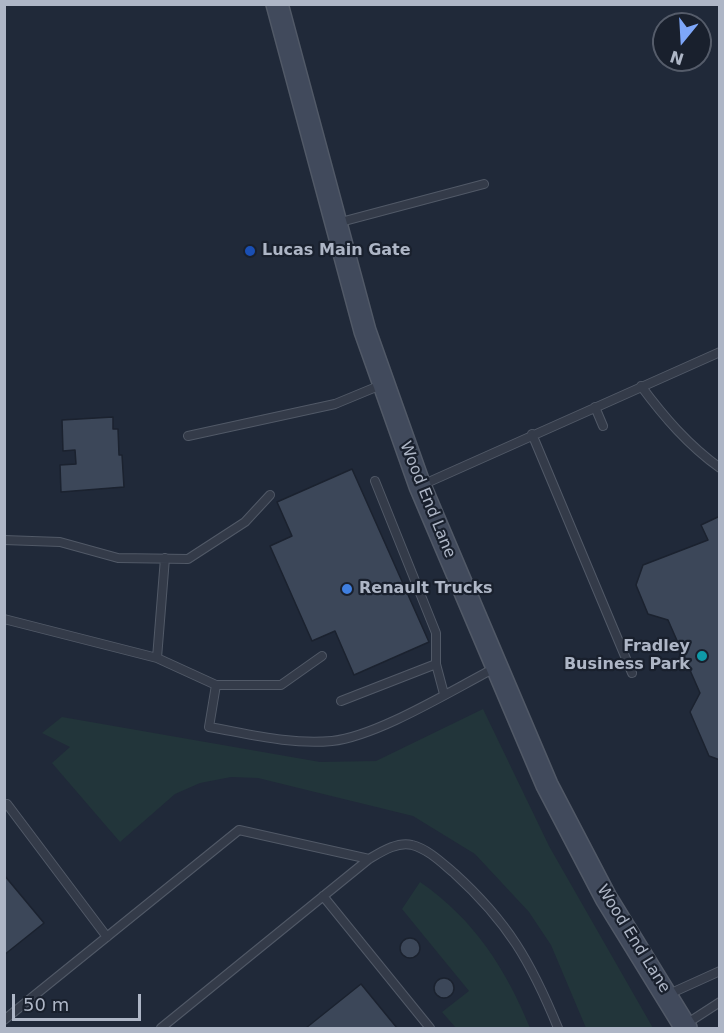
<!DOCTYPE html>
<style>
body{margin:0}
#map{position:relative;width:724px;height:1033px;overflow:hidden;background:#202939;font-family:"DejaVu Sans",sans-serif}
canvas{display:block}
.frame{position:absolute;inset:0;border:6px solid #aeb6c6;pointer-events:none}
.north{position:absolute;left:652px;top:12px;width:60px;height:60px;box-sizing:border-box;background:#19202d;border:2px solid #555c6a;border-radius:50%;rotate:198deg;font-size:16px;font-weight:700;line-height:24px;text-align:center;color:#aeb6c6}
.north::after{content:'';display:block;margin:auto;width:21px;height:27px;background:#7ea7fa;clip-path:polygon(50% 0,100% 100%,50% 72%,0 100%)}
.scale{position:absolute;left:12px;top:994px;width:129px;height:27px;box-sizing:border-box;border:3px solid #aeb6c6;border-top:0;padding-left:8px;font-size:18px;line-height:21px;white-space:nowrap;color:#aeb6c6;-webkit-text-stroke:4px #19202d;paint-order:stroke}
</style>
<div id="map">
<canvas width="724" height="1033"></canvas>
<div class="frame"></div>
<div class="north">N</div>
<div class="scale">50 m</div>
</div>
<script>
const c = document.querySelector('canvas').getContext('2d');
c.lineJoin = 'round';
function fill(path, color) {
  c.fillStyle = color;
  c.fill(path, 'evenodd');
}
function stroke(path, color, width, dash) {
  c.strokeStyle = color;
  c.lineWidth = width;
  c.lineCap = dash ? 'butt' : 'round';
  c.setLineDash(dash || []);
  c.stroke(path);
}
function drawText(font, color, halo, rows, align = 'center') {
  c.font = font + ' "DejaVu Sans",sans-serif';
  c.lineWidth = 4.5;
  c.setLineDash([]);
  c.textBaseline = 'middle';
  c.strokeStyle = halo;
  c.fillStyle = color;
  for (const [text, x, y, turn = 0] of rows) {
    c.save();
    c.translate(x, y);
    c.rotate((+turn || 0) * Math.PI / 180);
    c.textAlign = isNaN(turn) ? turn : align;
    if (halo) c.strokeText(text, 0, 0);
    c.fillText(text, 0, 0);
    c.restore();
  }
}
fill(new Path2D(`
 M 483,709 L 549,846 L 653,1028 L 586,1028 L 551,945 L 529,912 L 475,854 L 413,816 L 258,778 L 231,777 L 200,783 L 175,794 L 120,842 L 52,763 L 70,747 L 42,733 L 62,717 L 320,762 L 376,761 Z
 M 420,882 C 474,919 506,969 530,1028 L 456,1028 L 442,1012 L 469,991 L 402,909 Z`), '#22353a');
const building = new Path2D(`
 M 113,417 L 113,429 L 118,429 L 119,455 L 122,455 L 124,487 L 61,492 L 60,465 L 76,464 L 75,450 L 63,451 L 62,420 Z
 M 352,469 L 429,642 L 354,675 L 335,631 L 312,641 L 270,546 L 292,536 L 277,502 Z
 M 720,516 L 720,760 L 709,756 L 690,712 L 700,693 L 668,620 L 648,614 L 636,585 L 643,565 L 708,540 L 701,525 Z
 M 4,875 L 44,923 L 4,955 Z
 M400 948a10 10 0 1 1 20 0a10 10 0 1 1-20 0Z
 M434 988a10 10 0 1 1 20 0a10 10 0 1 1-20 0Z
 M 361,984 L 397,1028 L 306,1028 Z`);
fill(building, '#3c4759');
stroke(building, '#1b222f', 1.5);
const lane = new Path2D(`
 M 337,223 L 484,184
 M 641,386 C 664,417 688,445 720,468
 M 595,407 L 603,426
 M 532,434 L 632,673
 M 188,436 L 335,404 L 381,385
 M 375,481 L 436,633 L 436,664 L 444,694
 M 422,485 L 720,352
 M 4,540 L 60,542 L 118,558 L 188,559 L 245,522 L 270,495
 M 4,619 L 157,658 L 216,685
 M 322,656 L 281,685 L 216,685 L 209,727 C 249,734 291,745 332,741 C 378,736 452,690 495,668
 M 157,658 L 165,558
 M 341,701 L 436,664
 M 7,804 L 107,937
 M 323,896 L 430,1028
 M 667,995 L 720,971
 M 4,1020 L 239,830 L 369,859
 M 686,1024 L 720,1002
 M 161,1028 L 369,859 C 381,852 398,841 412,845 C 428,849 442,863 454,873 C 508,922 531,962 558,1028`);
const secondary = new Path2D(`
 M 277,4 L 365,331 L 420,486 L 547,785 L 606,898 L 686,1028`);
stroke(lane, '#515967', 10);
stroke(secondary, '#515967', 24);
stroke(lane, '#343b49', 8);
stroke(secondary, '#414a5c', 21);
for (const [x, y, r, color] of [
 [250,251,6,"#1a4fb4"],
 [347,589,6,"#3f7fe0"],
 [702,656,6,"#0f9aa8"]
]) {
  const dot = new Path2D();
  dot.arc(x, y, r, 0, 2 * Math.PI);
  c.fillStyle = color;
  c.fill(dot);
  stroke(dot, '#19202d', 2);
}
drawText('bold 16px', '#aeb6c6', '#19202d', [
 ["Lucas Main Gate",262,251],
 ["Renault Trucks",359,589],
 ["Fradley",690,647,"right"],
 ["Business Park",690,665,"right"]
], 'left');
drawText('16px', '#aeb6c6', '#19202d', [
 ["Wood End Lane",427,500,68],
 ["Wood End Lane",633,939,58]
]);
</script>
